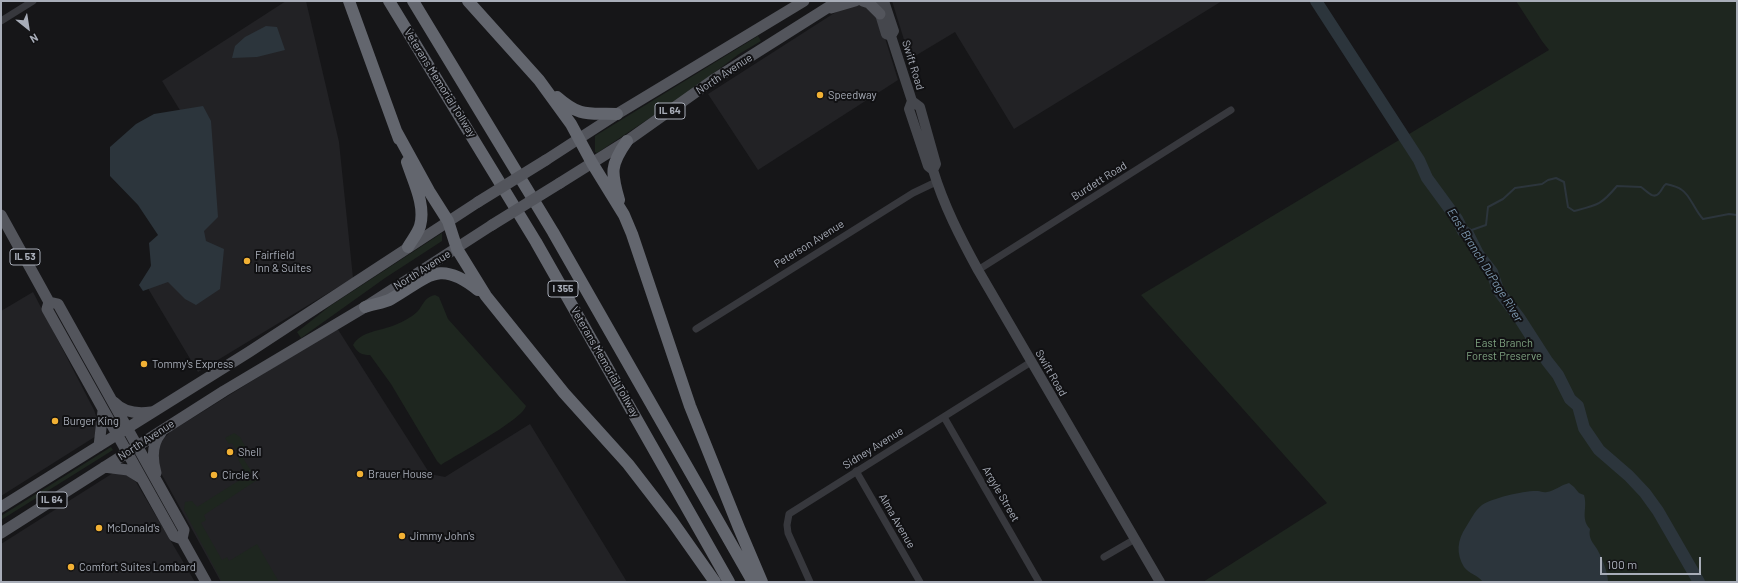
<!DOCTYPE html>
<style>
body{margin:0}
#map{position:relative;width:1738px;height:583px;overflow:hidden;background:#161618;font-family:Barlow,sans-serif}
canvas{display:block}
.frame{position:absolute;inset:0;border:2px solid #a8adb8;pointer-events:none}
.north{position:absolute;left:8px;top:8px;width:40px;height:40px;-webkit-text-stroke:3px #111113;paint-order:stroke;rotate:150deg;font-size:11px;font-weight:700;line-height:16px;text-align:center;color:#a8adb8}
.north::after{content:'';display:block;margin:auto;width:14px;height:18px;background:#a8adb8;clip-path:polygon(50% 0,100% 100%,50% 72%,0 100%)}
.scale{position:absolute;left:1600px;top:557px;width:101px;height:18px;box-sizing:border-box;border:2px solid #a8adb8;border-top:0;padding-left:5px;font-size:12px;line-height:14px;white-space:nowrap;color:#a8adb8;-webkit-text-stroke:3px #111113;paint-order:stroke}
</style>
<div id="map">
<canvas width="1738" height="583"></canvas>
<div class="frame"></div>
<div class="north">N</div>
<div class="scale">100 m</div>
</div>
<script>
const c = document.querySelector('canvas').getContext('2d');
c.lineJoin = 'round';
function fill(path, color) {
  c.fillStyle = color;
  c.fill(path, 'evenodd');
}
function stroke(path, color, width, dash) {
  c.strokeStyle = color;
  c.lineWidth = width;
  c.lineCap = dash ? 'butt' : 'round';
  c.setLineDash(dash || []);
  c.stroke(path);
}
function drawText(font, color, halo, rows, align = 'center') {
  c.font = font + ' Barlow,sans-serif';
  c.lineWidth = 4;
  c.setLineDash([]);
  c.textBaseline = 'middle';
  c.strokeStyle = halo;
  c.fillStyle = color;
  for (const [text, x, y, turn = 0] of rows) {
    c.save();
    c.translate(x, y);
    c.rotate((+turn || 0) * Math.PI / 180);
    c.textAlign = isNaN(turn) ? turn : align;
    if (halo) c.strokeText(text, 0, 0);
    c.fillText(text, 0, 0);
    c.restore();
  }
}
fill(new Path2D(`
 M 286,1 L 306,1 L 339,142 L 353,278 L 198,372 L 146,285 L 186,120 L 162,81 Z
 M 892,1 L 1222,1 L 1014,129 L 955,32 L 910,59 Z
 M 861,4 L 874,13 L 885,38 L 898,80 L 758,170 L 708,94 L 839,10 Z
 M 33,292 L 94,410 L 99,425 L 97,435 L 93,438 L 1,496 L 1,311 Z
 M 337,328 L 430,474 L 445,477 L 530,424 L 627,582 L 221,582 L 162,475 L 156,460 L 158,445 L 170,432 Z
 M 113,473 L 127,475 L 136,482 L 195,582 L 1,582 L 1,544 Z`), '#222225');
fill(new Path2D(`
 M 1516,1 L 1737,1 L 1737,582 L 1203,582 L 1327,503 L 1141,295 L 1549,50 L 1542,41 Z
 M 758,36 L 761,41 L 739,54 L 686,94 L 597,153 L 595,152 L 595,136 Z
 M 442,233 L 442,241 L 385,278 L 301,338 L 297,332 L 330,306 Z
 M 435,295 L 439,297 L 448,319 L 526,406 C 522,420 456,455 441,465 L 437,461 L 391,384 L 370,355 C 361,355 358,353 353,345 C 361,331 381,331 395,325 C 402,322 412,317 417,312 C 424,305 423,298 435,295 Z
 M 234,433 L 240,437 L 248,451 L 241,455 L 257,480 L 204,515 L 206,520 L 201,523 L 222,560 L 227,557 L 229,561 L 257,544 L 279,582 L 222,582 L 184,510 L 185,502 L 192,501 L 197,507 L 243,478 L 246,474 L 238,459 L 240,456 L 232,443 L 229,444 L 225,438 Z
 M 111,447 L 113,450 L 1,520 L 1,516 Z`), '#1e261f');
fill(new Path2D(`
 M 266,26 L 277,27 L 285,50 L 257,57 L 232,58 L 235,46 L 245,37 Z
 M 203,106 L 211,121 L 218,217 L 204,231 L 206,241 L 224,249 L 220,289 L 196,305 L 185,299 L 168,282 L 143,291 L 139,285 L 151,266 L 149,243 L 158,235 L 138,205 L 110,176 L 110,147 L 136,124 L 154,114 Z
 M 1569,483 L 1574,487 L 1579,493 L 1584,495 C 1588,508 1580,518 1590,529 C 1588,538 1593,543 1597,549 C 1602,558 1608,572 1608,582 L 1483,582 C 1478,575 1469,574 1464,567 C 1456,554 1457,540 1466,527 C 1470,521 1475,510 1482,505 C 1492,498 1526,490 1538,491 C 1541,491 1543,493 1547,492 C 1554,491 1561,485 1569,483 Z`), '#2c353c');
stroke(new Path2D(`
 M 1466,232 L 1486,225 L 1488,207 L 1503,199 L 1515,188 L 1542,184 L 1548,180 L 1556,178 L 1564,182 L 1568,207 L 1574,211 C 1598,205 1601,205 1617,186 L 1641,187 C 1647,191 1654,201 1660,192 C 1663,188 1663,186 1666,184 C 1671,185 1678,187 1682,190 C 1690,195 1695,211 1703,219 L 1729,214 L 1737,215`), '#2c353c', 2);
stroke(new Path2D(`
 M 1316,1 L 1419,160 L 1427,178 L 1457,219 L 1463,231 L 1468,234 L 1478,254 L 1492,272 L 1498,290 L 1520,319 L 1547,361 L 1558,375 L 1570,399 L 1578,406 L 1584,428 L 1599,450 L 1629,476 L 1645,493 L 1658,511 L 1699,582`), '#2c353c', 12);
stroke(new Path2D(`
 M 1,21 L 33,1
 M 978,270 L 1231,110
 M 696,329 L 913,193 L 936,182
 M 944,417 L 1039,582
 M 856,471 L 920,582
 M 1104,557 L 1135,539
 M 810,582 L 788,533 L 787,525 L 789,514 L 1031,362`), '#37383d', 7);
stroke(new Path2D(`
 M 876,1 L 886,34 L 891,36 L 912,101 L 920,107 L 936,164 L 933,170
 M 884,1 L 894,31 L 891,36
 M 912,101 L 909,109 L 928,166 L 933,170 C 944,206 960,237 978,270 L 1160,582`), '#45474d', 10);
stroke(new Path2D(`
 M 863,1 L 869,3 L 880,14
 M 831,8 L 855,1
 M 546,160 L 617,114 L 804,1
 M 560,183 L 627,141 L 713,80 L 838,1
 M 1,215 L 49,302 L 47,309 L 174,536 L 182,539 L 206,582
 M 49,302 L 58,304 L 184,530 L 182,539
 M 114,402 C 124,413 137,414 151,412
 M 99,446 L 103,411
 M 104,467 L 128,470 L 141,478
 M 156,473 C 152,459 151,445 161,433
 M 1,507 L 249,352 L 478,202
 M 1,533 L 224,391 L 365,307 L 492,225`), '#53555c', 11);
stroke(new Path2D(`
 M 349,1 L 399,139
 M 389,1 L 536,242 L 729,582
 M 413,1 L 553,232 L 753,582
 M 468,1 L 539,80 L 571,124 L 592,163 L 624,215 L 632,234 L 690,406 L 739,528 L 762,582
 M 557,97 C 581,118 588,113 617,114
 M 396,131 L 429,191 L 448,221 L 457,249 L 486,296 L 564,393 L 628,464 L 672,521 L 715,582
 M 407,162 C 413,181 426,205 420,226 C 418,233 412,240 408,247
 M 619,200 C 611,172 610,165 627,141
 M 365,307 C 373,304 384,303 391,299 C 428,278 438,258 478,290`), '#63666e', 12);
stroke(new Path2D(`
 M 478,202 L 546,160
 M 492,225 L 560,183`), '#53555c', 11);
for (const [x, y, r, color] of [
 [820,95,4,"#f2b134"],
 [247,261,4,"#f2b134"],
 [144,364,4,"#f2b134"],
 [55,421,4,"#f2b134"],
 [230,452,4,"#f2b134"],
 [360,474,4,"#f2b134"],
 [214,475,4,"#f2b134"],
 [99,528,4,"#f2b134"],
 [402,536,4,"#f2b134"],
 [71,567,4,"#f2b134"]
]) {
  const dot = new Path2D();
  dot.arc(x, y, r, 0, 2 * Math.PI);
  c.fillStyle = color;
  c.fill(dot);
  stroke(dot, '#111113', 1.5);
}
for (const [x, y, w] of [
 [670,111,30],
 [25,257,30],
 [563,289,30],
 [52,500,30]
]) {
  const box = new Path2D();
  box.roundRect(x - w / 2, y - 8, w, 16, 3);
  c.fillStyle = '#111113';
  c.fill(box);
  stroke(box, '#a8adb8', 1);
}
drawText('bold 10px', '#a8adb8', null, [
 ["IL 64",670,111],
 ["IL 53",25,257],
 ["I 355",563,289],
 ["IL 64",52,500]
]);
drawText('11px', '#a8adb8', '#111113', [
 ["Swift Road",913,65,73],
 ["North Avenue",724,74,-33],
 ["Veterans Memorial Tollway",440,83,58],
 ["Burdett Road",1099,181,-32],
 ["Peterson Avenue",809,244,-32],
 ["North Avenue",422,270,-32],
 ["Veterans Memorial Tollway",605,362,60],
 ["Swift Road",1051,373,60],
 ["North Avenue",146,440,-33],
 ["Sidney Avenue",873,448,-32],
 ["Argyle Street",1001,494,60],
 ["Alma Avenue",897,521,60]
]);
drawText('11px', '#a8adb8', '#111113', [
 ["Speedway",828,95],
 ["Fairfield",255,255],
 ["Inn & Suites",255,268],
 ["Tommy's Express",152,364],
 ["Burger King",63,421],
 ["Shell",238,452],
 ["Brauer House",368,474],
 ["Circle K",222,475],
 ["McDonald's",107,528],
 ["Jimmy John's",410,536],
 ["Comfort Suites Lombard",79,567]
], 'left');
drawText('11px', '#7fa381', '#111113', [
 ["East Branch",1504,343],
 ["Forest Preserve",1504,356]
]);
drawText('italic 12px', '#7f9bb3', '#111113', [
 ["East Branch DuPage River",1485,265,58]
]);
</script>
